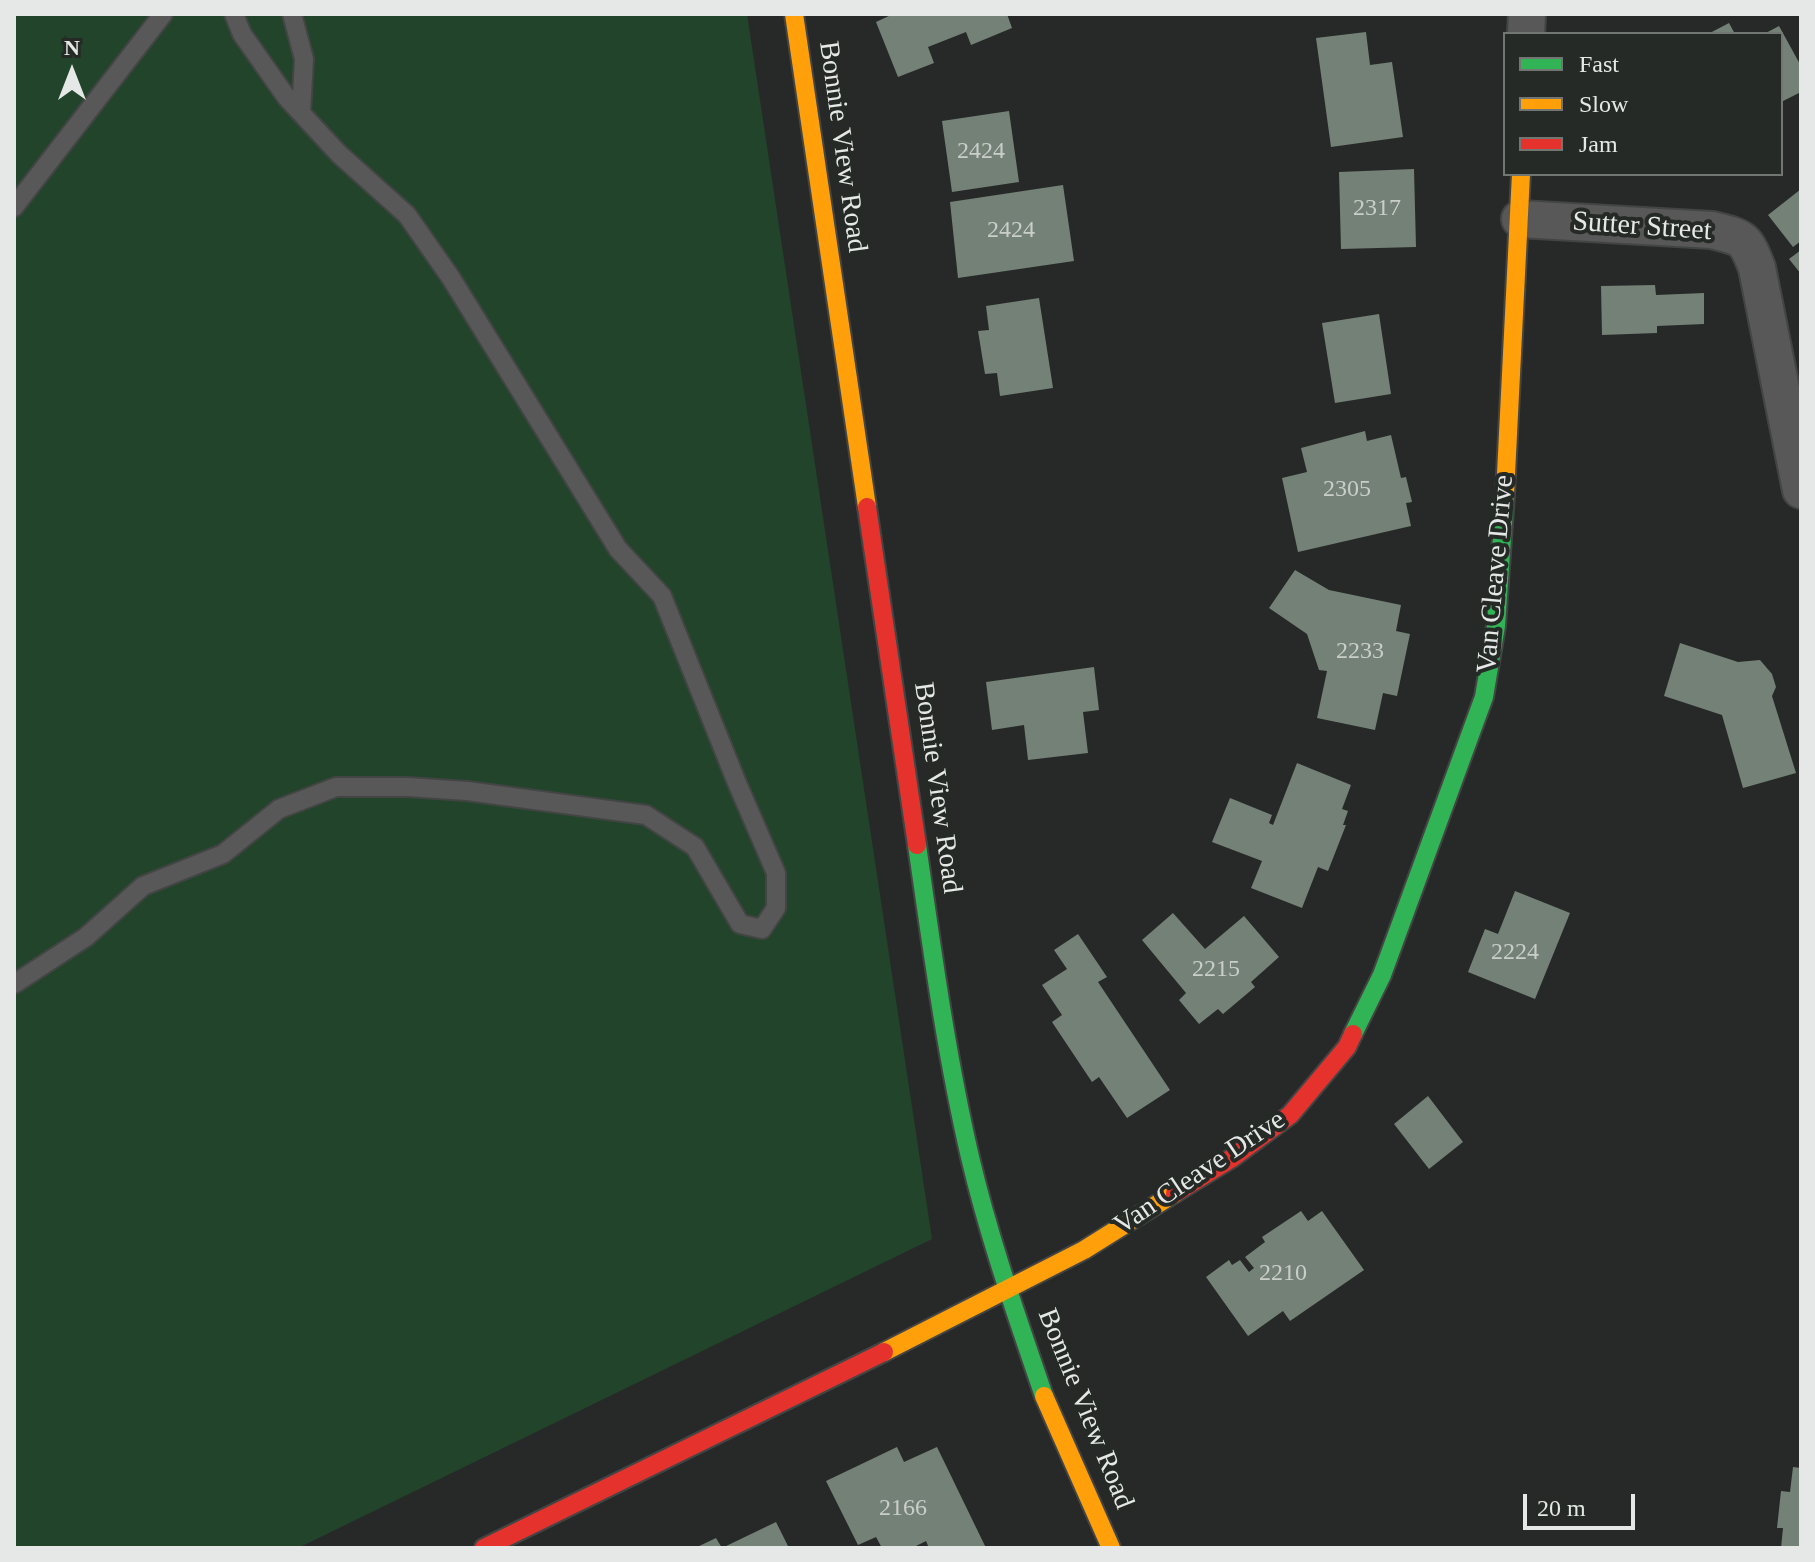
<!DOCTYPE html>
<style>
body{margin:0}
#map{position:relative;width:1815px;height:1562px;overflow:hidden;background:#272928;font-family:"Times New Roman",serif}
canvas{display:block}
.frame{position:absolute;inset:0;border:16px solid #e5e8e6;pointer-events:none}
.legend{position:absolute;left:1503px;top:32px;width:280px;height:144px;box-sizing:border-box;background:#262a27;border:2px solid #727673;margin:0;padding:10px 14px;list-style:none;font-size:24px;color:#e5e8e6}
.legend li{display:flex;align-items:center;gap:16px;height:40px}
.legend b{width:40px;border:2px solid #727673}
.north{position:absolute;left:32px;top:32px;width:80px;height:80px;-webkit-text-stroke:6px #262a27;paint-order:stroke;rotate:0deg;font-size:22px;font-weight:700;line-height:32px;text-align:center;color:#e5e8e6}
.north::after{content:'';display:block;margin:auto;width:28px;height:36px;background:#e5e8e6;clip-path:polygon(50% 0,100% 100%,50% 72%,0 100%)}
.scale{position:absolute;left:1523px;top:1494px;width:112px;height:36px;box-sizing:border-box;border:4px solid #e5e8e6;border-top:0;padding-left:10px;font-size:24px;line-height:28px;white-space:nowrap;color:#e5e8e6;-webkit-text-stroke:6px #262a27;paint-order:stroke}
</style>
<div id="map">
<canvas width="1815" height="1562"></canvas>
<div class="frame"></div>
<ul class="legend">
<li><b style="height:10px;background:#30b455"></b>Fast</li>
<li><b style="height:10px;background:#ff9f0a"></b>Slow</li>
<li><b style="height:10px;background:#e5322d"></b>Jam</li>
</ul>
<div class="north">N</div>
<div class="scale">20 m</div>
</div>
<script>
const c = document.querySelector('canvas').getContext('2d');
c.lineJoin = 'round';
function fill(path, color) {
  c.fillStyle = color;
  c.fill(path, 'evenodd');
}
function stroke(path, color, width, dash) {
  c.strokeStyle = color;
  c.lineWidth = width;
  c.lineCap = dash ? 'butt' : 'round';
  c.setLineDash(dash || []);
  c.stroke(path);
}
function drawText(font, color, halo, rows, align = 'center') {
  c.font = font + ' "Times New Roman",serif';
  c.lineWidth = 8;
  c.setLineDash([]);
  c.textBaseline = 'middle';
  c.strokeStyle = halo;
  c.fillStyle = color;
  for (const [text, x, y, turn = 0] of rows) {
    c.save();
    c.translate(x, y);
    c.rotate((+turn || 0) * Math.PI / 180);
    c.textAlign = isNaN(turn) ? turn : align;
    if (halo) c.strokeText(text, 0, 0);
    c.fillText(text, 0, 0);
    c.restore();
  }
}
fill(new Path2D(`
 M 14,14 L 747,14 L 932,1239 L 298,1548 L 14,1548 Z`), '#21442b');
fill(new Path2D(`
 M 893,14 L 1007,14 L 1012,28 L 971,45 L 966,32 L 928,47 L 934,63 L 898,77 L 876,22 Z
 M 1729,23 L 1735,34 L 1708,34 Z
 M 1779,26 L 1801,66 L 1801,92 L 1781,102 L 1781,34 L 1764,34 Z
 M 1366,32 L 1370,65 L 1392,62 L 1403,137 L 1331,147 L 1316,38 Z
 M 1009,111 L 1019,182 L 952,192 L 942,121 Z
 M 1414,169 L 1416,247 L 1341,249 L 1339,172 Z
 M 1063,185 L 1074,261 L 958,278 L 950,202 Z
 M 1801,189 L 1801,241 L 1793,247 L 1768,215 Z
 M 1801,250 L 1801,274 L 1789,259 Z
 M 1655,285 L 1656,295 L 1704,293 L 1704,324 L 1657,326 L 1657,333 L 1602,335 L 1601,286 Z
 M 1039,298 L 1053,388 L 1000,396 L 997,373 L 985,374 L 978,331 L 989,330 L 986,306 Z
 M 1379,314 L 1391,394 L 1335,403 L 1322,323 Z
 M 1365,431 L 1367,441 L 1391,435 L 1401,478 L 1406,477 L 1412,502 L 1406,503 L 1411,526 L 1298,552 L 1282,478 L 1307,472 L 1301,448 Z
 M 1295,570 L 1329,590 L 1401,605 L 1396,631 L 1410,634 L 1397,696 L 1383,693 L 1375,730 L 1317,718 L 1327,671 L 1319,670 L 1307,634 L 1269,608 Z
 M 1680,643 L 1738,662 L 1760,660 L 1772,674 L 1776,687 L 1772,696 L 1796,773 L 1743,788 L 1722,715 L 1664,696 Z
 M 1094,667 L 1099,710 L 1083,712 L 1088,753 L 1028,760 L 1024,725 L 992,730 L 986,682 Z
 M 1297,763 L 1351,785 L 1342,809 L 1348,811 L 1343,825 L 1346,825 L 1328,871 L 1318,867 L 1302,908 L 1251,888 L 1262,861 L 1212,842 L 1230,798 L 1272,815 L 1269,823 L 1273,825 Z
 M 1515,891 L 1570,913 L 1535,999 L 1468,972 L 1485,929 L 1498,934 Z
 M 1173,913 L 1205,949 L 1244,916 L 1279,957 L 1251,982 L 1255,987 L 1223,1014 L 1218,1009 L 1199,1024 L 1179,1000 L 1186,993 L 1142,940 Z
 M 1078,934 L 1107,977 L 1098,982 L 1170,1090 L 1127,1118 L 1099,1077 L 1092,1082 L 1052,1022 L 1062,1015 L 1042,985 L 1067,969 L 1054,950 Z
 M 1428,1096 L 1463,1142 L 1429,1169 L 1394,1124 Z
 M 1301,1211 L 1308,1221 L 1322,1211 L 1364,1270 L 1290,1321 L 1283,1311 L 1248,1336 L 1206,1277 L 1229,1260 L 1232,1265 L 1240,1260 L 1249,1272 L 1254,1268 L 1245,1257 L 1265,1242 L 1262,1237 Z
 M 897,1447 L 904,1462 L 937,1447 L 986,1548 L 929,1548 L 926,1541 L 912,1548 L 882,1548 L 876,1537 L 858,1545 L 826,1481 Z
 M 1793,1467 L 1801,1468 L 1801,1548 L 1781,1548 L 1783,1528 L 1777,1528 L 1781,1491 L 1790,1492 Z
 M 776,1522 L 789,1548 L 695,1548 L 716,1538 L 722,1548 Z`), '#748177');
const lane = new Path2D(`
 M 292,14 L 304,59 L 301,113
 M 14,207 L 163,14
 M 14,984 L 86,937 L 143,886 L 223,854 L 279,809 L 336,787 L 408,787 L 467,791 L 646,815 L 695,847 L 740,924 L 762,929 L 776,908 L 776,873 L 737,783 L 662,596 L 618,549 L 451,278 L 407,215 L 339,154 L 287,98 L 242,34 L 234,14`);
const street = new Path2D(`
 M 1526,34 L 1527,14
 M 1520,219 L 1712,230 C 1744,238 1745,237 1757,268 L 1801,490`);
const fast = new Path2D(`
 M 917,845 C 932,949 946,1054 970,1157 C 989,1238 1017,1317 1044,1396
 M 1353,1034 L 1382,975 L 1484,697 L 1496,626 L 1505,494`);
const slow = new Path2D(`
 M 794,14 L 867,507
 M 1505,494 L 1521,174
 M 884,1352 L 1084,1250 L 1175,1193
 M 1044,1396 L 1111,1548`);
const jam = new Path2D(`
 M 867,507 L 917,845
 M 1175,1193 L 1232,1158 L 1290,1115 L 1347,1047 L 1353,1034
 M 484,1548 L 884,1352`);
stroke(lane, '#434544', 22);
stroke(street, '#434544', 40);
stroke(fast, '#434544', 22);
stroke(slow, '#434544', 22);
stroke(jam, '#434544', 22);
stroke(lane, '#575857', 18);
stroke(street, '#575857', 36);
stroke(fast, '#30b455', 18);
stroke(slow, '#ff9f0a', 18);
stroke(jam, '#e5322d', 18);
drawText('24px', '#c9ceca', null, [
 ["2424",981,152],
 ["2317",1377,209],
 ["2424",1011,231],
 ["2305",1347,490],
 ["2233",1360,652],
 ["2224",1515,953],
 ["2215",1216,970],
 ["2210",1283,1274],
 ["2166",903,1509]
]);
drawText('28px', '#e5e8e6', '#262a27', [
 ["Bonnie View Road",842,147,82],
 ["Sutter Street",1642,227,4],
 ["Van Cleave Drive",1496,574,-85],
 ["Bonnie View Road",937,788,82],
 ["Van Cleave Drive",1200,1173,-34],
 ["Bonnie View Road",1085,1409,68]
]);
</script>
